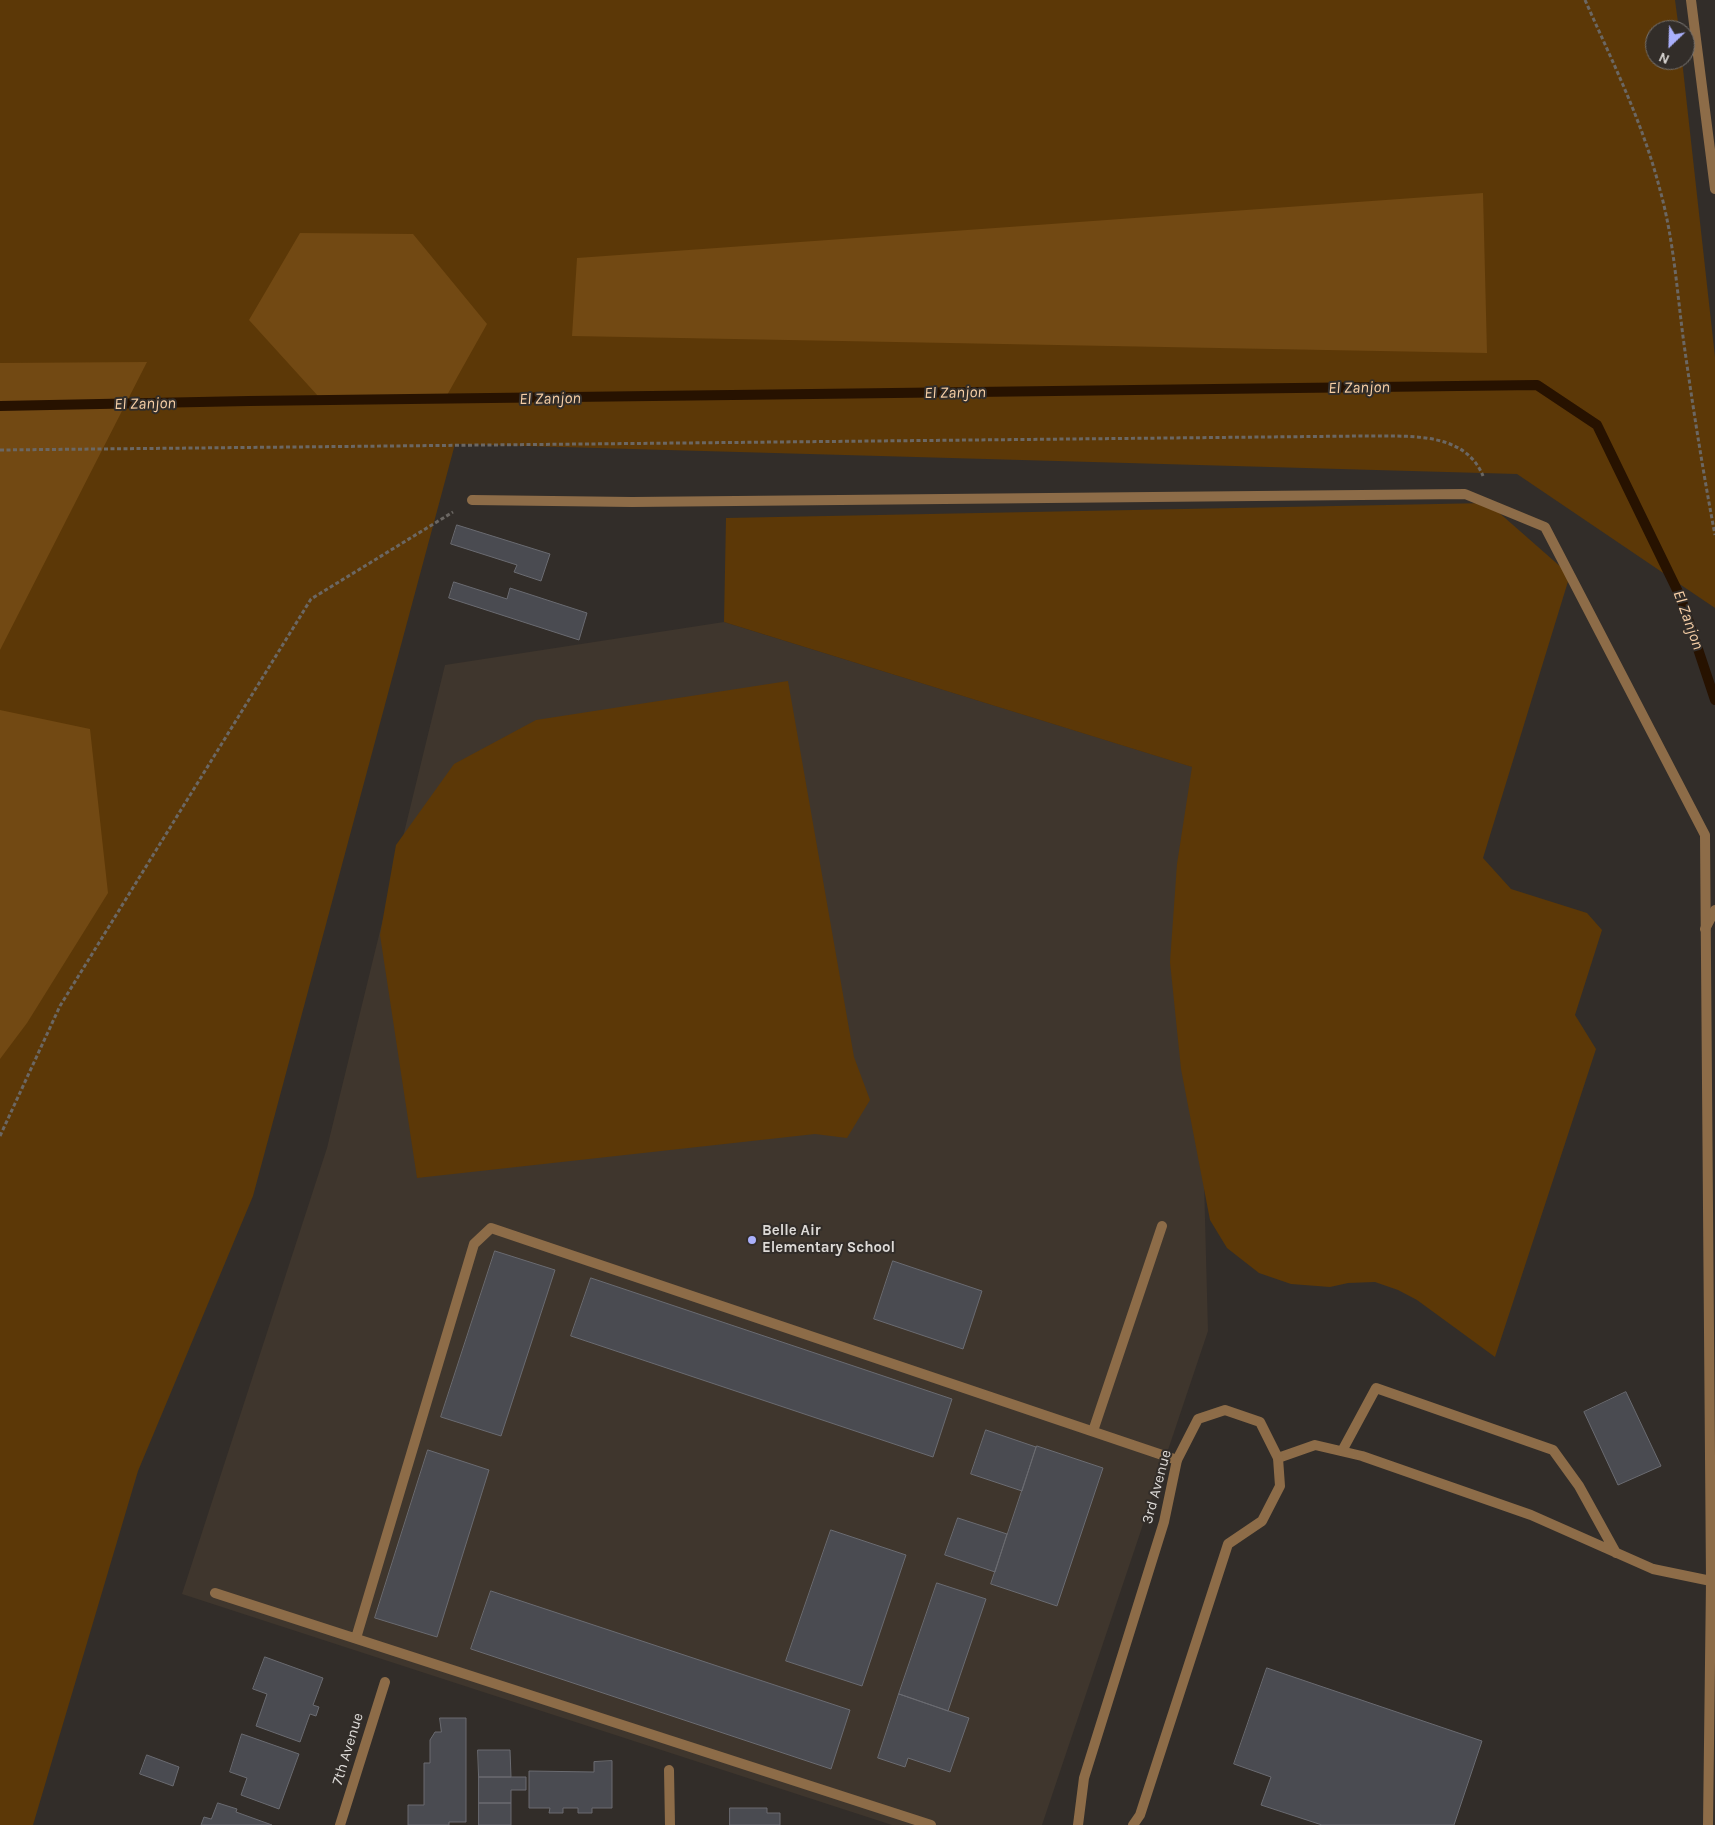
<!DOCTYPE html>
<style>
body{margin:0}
#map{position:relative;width:1715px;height:1825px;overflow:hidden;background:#322d29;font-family:Karla,sans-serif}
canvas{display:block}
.north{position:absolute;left:1645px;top:20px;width:50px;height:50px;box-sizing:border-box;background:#322d29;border:1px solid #76726f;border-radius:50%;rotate:204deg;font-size:14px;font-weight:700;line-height:20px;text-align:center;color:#dddad7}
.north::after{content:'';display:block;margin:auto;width:18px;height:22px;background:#aab0fb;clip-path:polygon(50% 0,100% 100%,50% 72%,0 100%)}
</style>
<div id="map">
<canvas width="1715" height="1825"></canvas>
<div class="north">N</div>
</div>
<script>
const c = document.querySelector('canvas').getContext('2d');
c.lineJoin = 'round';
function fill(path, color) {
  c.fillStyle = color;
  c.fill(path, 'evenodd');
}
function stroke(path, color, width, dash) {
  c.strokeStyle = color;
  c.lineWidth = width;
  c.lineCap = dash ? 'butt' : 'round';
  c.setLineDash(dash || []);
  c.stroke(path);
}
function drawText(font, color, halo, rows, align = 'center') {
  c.font = font + ' Karla,sans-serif';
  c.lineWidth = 4;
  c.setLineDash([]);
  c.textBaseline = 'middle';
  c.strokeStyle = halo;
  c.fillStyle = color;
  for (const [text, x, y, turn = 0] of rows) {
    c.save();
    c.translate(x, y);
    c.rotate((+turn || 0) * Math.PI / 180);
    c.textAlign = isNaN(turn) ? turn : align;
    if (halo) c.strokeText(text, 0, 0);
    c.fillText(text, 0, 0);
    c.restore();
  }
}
fill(new Path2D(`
 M 724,622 L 1193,767 L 1208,1331 L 1042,1825 L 892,1825 L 182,1594 L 327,1148 L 445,665 Z`), '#3f362d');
fill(new Path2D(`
 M 0,0 L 1675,0 L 1679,30 L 1655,30 L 1655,60 L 1682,60 L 1715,357 L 1715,608 L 1517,474 L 455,444 L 253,1196 L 138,1471 L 33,1825 L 0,1825 Z
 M 1488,503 L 1570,575 L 1483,858 L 1511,889 L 1587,913 L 1602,930 L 1575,1015 L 1596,1049 L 1495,1357 L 1417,1300 L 1398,1290 L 1375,1282 L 1348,1283 L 1330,1287 L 1291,1284 L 1259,1273 L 1227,1248 L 1210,1220 L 1181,1069 L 1170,962 L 1177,864 L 1192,767 L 724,622 L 726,518 Z
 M 788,681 L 854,1057 L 870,1100 L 847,1138 L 815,1134 L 417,1178 L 380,935 L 396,845 L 454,764 L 536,720 Z`), '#5c3807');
fill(new Path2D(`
 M 1483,193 L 1487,353 L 572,336 L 577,258 Z
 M 300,233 L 413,234 L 487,324 L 446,397 L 318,396 L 249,320 Z
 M 147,362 L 0,650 L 0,363 Z
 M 0,710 L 90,729 L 108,893 L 27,1023 L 0,1059 Z`), '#724913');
stroke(new Path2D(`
 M 0,406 L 249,401 L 1537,385 L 1597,425 L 1681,598 L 1715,700`), '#271200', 10);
const building = new Path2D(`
 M 457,525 L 550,554 L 541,581 L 514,572 L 517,565 L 451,544 Z
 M 454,582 L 507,599 L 510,588 L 587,613 L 579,640 L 449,598 Z
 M 495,1251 L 555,1270 L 501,1436 L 441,1417 Z
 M 893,1261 L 982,1291 L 963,1349 L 874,1319 Z
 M 591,1278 L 952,1399 L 933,1457 L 571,1336 Z
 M 1626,1392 L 1661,1466 L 1618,1485 L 1584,1412 Z
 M 986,1430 L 1036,1447 L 1022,1491 L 971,1474 Z
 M 1037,1446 L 1103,1468 L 1057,1606 L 991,1584 Z
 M 428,1450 L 489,1470 L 437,1637 L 375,1618 Z
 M 958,1518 L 1007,1534 L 995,1572 L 945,1555 Z
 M 831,1530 L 906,1555 L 862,1686 L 786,1661 Z
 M 937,1583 L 986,1599 L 948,1711 L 899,1694 Z
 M 491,1591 L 850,1710 L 831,1769 L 471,1649 Z
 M 265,1657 L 323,1678 L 313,1705 L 319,1707 L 316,1716 L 310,1714 L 300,1742 L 256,1726 L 267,1694 L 253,1689 Z
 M 1267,1668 L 1482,1741 L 1454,1825 L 1322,1825 L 1261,1805 L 1271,1777 L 1234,1764 Z
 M 899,1694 L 969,1718 L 950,1772 L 908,1758 L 905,1767 L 878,1758 Z
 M 440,1718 L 466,1718 L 466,1822 L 449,1822 L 449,1825 L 408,1825 L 408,1805 L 424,1805 L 424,1763 L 430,1763 L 430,1740 L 435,1732 L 441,1732 Z
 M 242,1734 L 299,1754 L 279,1809 L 241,1795 L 247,1778 L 230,1772 Z
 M 478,1750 L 510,1750 L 511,1777 L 479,1777 Z
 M 147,1755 L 179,1767 L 173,1786 L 140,1774 Z
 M 612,1761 L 612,1808 L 592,1808 L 592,1813 L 578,1813 L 578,1808 L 563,1808 L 563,1813 L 549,1813 L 550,1808 L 529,1808 L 529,1771 L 594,1772 L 594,1762 Z
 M 479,1777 L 526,1777 L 526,1790 L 511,1790 L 511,1803 L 479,1803 Z
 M 218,1803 L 237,1809 L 236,1812 L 272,1825 L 201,1825 L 204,1817 L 211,1819 Z
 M 479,1803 L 511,1803 L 511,1825 L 479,1825 Z
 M 730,1808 L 767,1808 L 767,1813 L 780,1813 L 780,1825 L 730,1825 Z`);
fill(building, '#4a4b51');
stroke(building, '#6a6b71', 1);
stroke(new Path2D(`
 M 1585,0 C 1613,63 1643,123 1660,190 C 1674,240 1677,293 1684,344 C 1693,408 1703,472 1715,535
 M 0,450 L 1362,436 C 1403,437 1464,429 1483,476
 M 0,1136 L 60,1006 L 311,599 L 453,512`), '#6b6763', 3, [4, 2.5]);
stroke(new Path2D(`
 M 1691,0 L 1715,189
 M 1705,929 L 1715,910
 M 1093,1431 L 1162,1226
 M 1342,1451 L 1376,1388 L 1553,1450 L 1579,1486 L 1616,1553
 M 1278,1458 L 1315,1445 L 1362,1456 L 1531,1515 L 1653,1569 L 1711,1581
 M 215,1593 L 931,1825
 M 356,1638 L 474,1244 L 491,1228 L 1177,1460`), '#8d6c48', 10);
stroke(new Path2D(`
 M 472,500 L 632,502 L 1465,494 L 1545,527 L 1705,835 L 1711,1581 L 1708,1825
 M 669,1770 L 670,1825
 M 340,1825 L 385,1682
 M 1078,1825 L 1084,1778 L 1164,1522 L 1177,1460 L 1198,1419 L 1225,1410 L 1260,1422 L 1278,1458 L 1280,1486 L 1262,1521 L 1228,1544 L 1140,1815 L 1133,1825`), '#8d6c48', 10);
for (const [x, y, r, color] of [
 [752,1240,5,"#aab0fb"]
]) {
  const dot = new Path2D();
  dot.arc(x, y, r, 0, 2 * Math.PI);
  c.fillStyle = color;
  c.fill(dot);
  stroke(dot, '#322d29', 2);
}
drawText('bold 15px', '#dddad7', '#322d29', [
 ["Belle Air",762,1231],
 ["Elementary School",762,1248]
], 'left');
drawText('15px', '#dddad7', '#322d29', [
 ["3rd Avenue",1157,1487,-75],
 ["7th Avenue",348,1749,-73]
]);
drawText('italic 16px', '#f7cfa6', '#322d29', [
 ["El Zanjon",1359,388,-1],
 ["El Zanjon",955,393,-1],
 ["El Zanjon",550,399,-1],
 ["El Zanjon",145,404,-1],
 ["El Zanjon",1688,620,70]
]);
</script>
